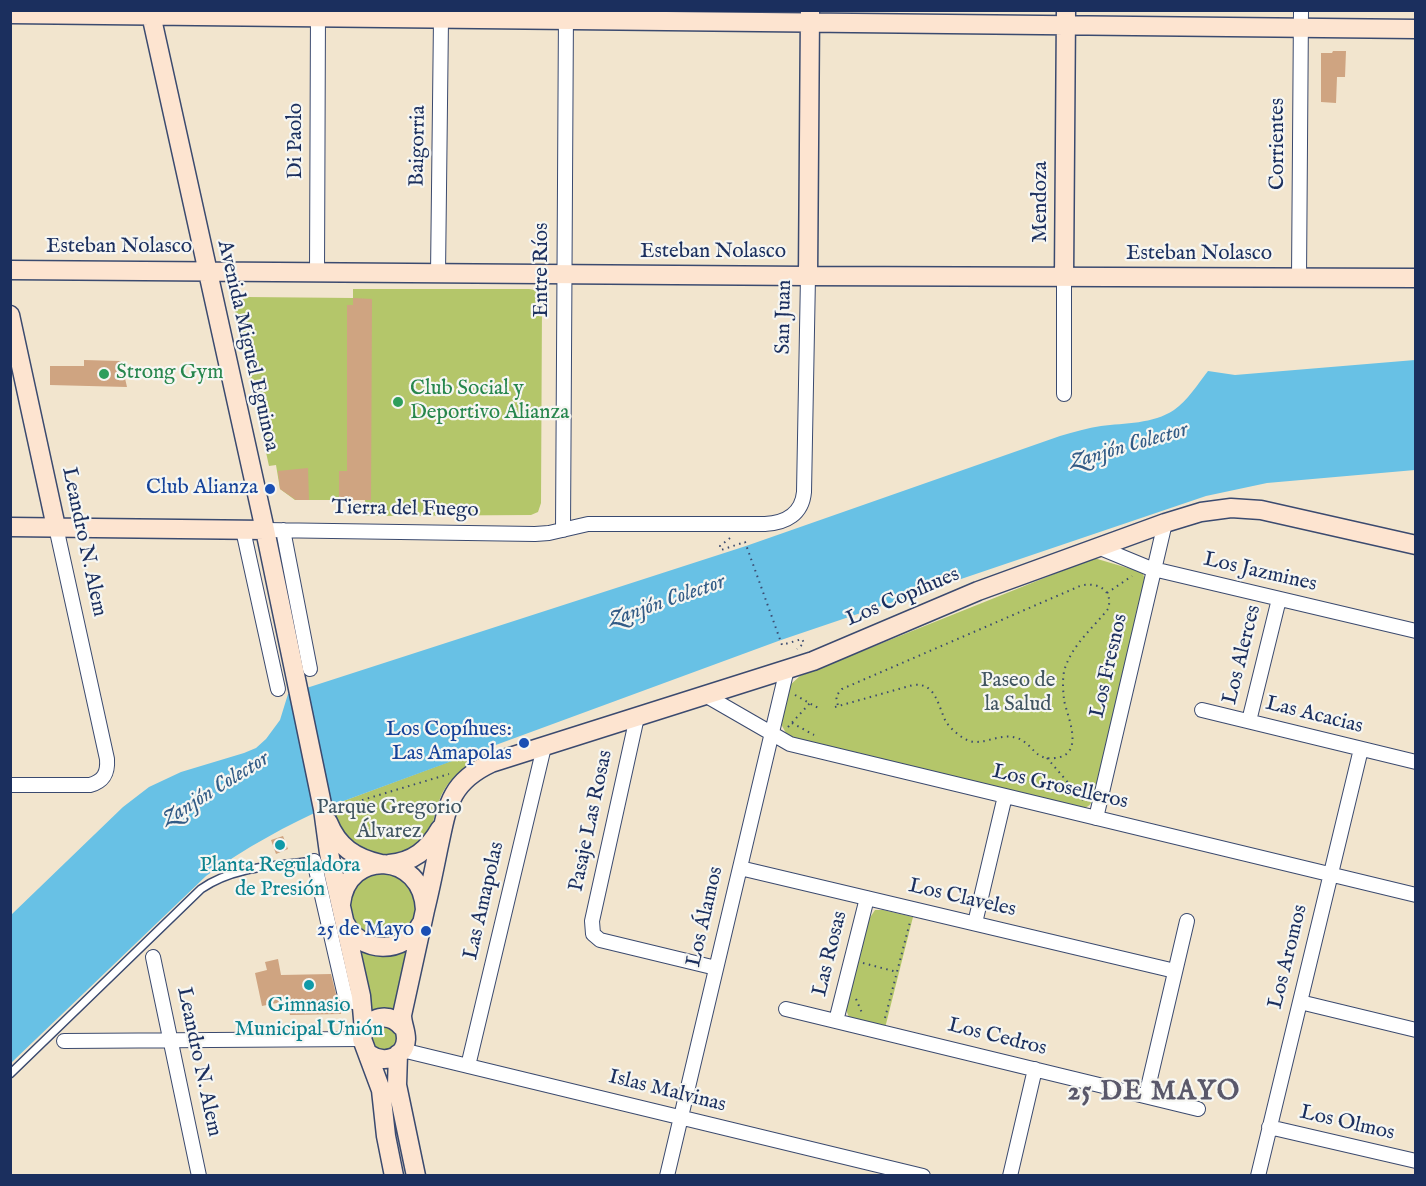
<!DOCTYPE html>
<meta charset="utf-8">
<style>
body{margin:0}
#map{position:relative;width:1426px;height:1186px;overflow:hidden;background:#f2e5ce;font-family:"IM FELL English",serif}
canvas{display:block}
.frame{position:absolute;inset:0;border:12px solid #1b2f5e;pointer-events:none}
</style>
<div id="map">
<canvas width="1426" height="1186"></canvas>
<div class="frame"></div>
</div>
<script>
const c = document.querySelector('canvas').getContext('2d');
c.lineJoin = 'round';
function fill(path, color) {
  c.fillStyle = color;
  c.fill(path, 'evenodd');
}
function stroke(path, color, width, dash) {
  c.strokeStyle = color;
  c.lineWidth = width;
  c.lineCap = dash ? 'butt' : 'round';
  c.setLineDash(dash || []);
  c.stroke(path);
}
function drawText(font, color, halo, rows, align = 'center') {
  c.font = font + ' "IM FELL English",serif';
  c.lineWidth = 4.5;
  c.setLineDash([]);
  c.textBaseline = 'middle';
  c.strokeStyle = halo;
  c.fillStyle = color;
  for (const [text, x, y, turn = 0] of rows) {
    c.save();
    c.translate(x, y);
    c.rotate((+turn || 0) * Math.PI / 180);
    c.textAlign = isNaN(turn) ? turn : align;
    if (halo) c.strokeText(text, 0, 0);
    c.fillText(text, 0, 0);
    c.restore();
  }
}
fill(new Path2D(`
 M 353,289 L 529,289 C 538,290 541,294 542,303 L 541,503 L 538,512 L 531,515 L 365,516 L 365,500 L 295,500 L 280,489 L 276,465 L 269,466 L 233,302 L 247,297 L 353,298 Z
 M 1094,558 L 1138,571 L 1143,574 L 1145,579 L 1094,797 C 1092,804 1088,807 1082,809 L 801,742 L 787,735 L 781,724 L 789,686 L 800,676 Z
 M 481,750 L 483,757 C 468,765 453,775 444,790 C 437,802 436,816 430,829 C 417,853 386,862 363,849 C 345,838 336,826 330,806 Z
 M 373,871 L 399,874 L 419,900 L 415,922 L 399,937 L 369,938 L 349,916 L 349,894 L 366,873 Z
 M 875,910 L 883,910 L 913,917 L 885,1028 L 849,1017 L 846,1010 L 869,919 Z
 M 410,946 L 395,1012 L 371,1014 L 358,948 C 377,959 392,956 410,946 Z
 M 376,1025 L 395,1027 L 399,1042 L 389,1053 L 372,1047 L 370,1033 Z`), '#b4c66a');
fill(new Path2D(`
 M 1415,360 L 1415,470 L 1267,483 L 1206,496 L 781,640 L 330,806 C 287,825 245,848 206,876 L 11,1063 L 11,915 L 123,807 L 149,787 L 181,772 L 244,753 L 256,748 L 266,739 L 280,720 L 288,694 L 746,546 L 1060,436 C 1074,432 1088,428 1101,426 C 1125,423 1153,424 1174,410 C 1187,401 1198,384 1208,371 L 1235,375 Z`), '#68c1e5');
fill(new Path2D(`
 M 1333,51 L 1346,51 L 1345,77 L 1337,77 L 1336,103 L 1321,102 L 1321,53 L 1332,53 Z
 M 353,298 L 372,299 L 371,500 L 339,500 L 339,471 L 347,471 L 347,305 L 353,305 Z
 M 84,360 L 121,361 L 127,387 L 50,385 L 50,366 L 84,366 Z
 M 308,468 L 309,500 L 296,500 L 280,489 L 278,471 Z
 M 283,836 L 288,849 L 276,854 L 271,840 Z
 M 278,959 L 281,975 L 331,974 L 341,1014 L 290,1015 L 287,1001 L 262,1006 L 255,973 L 267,970 L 265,962 Z`), '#cfa481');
const lane = new Path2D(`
 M 10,1074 L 201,889 C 234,866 275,866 314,861`);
const street = new Path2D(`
 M 317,273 L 318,10
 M 438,274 L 441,19
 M 1299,278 L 1301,10
 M 1064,394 L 1064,277
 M 243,530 L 278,689
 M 265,530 L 535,534 L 549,533 L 588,524 L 765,524 C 786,523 802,514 804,492 L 808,276
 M 283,530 L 310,669
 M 563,530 L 566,10
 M 1098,547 L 1149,568 L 1416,631
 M 705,695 L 790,744 L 1416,895
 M 1202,710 L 1416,762
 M 637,717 L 592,921 L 593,934 L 600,940 L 716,968
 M 1249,721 L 1279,599
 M 10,785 L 90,785 C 104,781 108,773 107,759 L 56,527
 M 1096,818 L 1165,523
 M 314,861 L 345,996 L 349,1001 L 362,1004
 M 740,868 L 1175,971
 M 975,923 L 1005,796
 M 153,957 L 199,1176
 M 1300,1002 L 1416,1030
 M 786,1009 L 1198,1109
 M 836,1021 L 867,898
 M 64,1041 L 362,1039
 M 402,1050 L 923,1176
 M 468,1066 L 544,747
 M 1146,1096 L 1187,921
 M 1269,1127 L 1416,1161
 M 667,1176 L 787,669
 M 1010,1176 L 1035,1069
 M 1258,1176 L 1361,749`);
const secondary = new Path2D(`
 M 150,10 L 265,530 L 323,809 L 329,853 L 361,996 L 364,1030 L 362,1039 L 381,1090 L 386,1136 L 394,1176
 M 10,14 L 1416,29
 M 10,270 L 808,276 L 1416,278
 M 808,276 L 810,12
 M 1064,277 L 1066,10
 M 10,315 L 56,527
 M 10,527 L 265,530
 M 328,822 C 338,847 355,858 381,864
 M 389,864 C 413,862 428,850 440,829
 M 341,904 C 347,848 423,852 425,910 L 402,1015 C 402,1024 406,1030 406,1039 C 405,1059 383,1064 369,1054
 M 425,910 C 430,890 434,870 438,850 C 447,809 448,783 491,763 L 813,661 L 978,591 L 1165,523 L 1201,512 L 1231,508 L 1261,510 L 1416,545
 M 345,923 C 361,954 404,955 421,924
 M 364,1030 C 374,1015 390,1013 402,1027
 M 398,1054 L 397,1085 L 416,1176`);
stroke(lane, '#3b4a6f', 10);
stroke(street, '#3b4a6f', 16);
stroke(secondary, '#3b4a6f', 21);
stroke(new Path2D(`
 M 730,538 L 720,546 L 721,550 L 745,542 L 782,645 L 802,639 L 804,643 L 797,649
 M 1107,593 L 1132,576
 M 795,695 L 820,709
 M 835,707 L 913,685 C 936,682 938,706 946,722 C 951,729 959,736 967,740 C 982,747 1000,732 1017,738 C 1033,743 1034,761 1055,758 C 1086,755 1067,716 1064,700 C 1063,690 1062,677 1065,668 C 1073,644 1093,628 1108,609 C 1114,590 1097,581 1080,586 L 842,689 L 836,696 L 838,706
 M 792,723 L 814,735
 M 788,727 L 810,703
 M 1047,758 L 1083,800
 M 339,807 L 449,774
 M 863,963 L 897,972
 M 856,999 L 862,1013
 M 885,1018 L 910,922`), '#3b4a6f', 2, [1.5, 4.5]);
stroke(lane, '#fff', 7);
stroke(street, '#fff', 14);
stroke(secondary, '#fde4d0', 18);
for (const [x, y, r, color] of [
 [104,374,6,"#2e9e5b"],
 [398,402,6,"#2e9e5b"],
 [270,489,6,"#1a4fb4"],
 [524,743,6,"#1a4fb4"],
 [280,845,6,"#0f9aa8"],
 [426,931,6,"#1a4fb4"],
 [309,985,6,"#0f9aa8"]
]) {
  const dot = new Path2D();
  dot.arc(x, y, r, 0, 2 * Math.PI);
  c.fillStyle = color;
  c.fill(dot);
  stroke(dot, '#f6f6f2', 2);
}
drawText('21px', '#1b2f5e', '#f6f6f2', [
 ["Di Paolo",297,141,-90],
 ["Corrientes",1279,144,-90],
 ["Baigorria",419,146,-89],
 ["Mendoza",1042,202,-90],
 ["Esteban Nolasco",119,248],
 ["Esteban Nolasco",713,253],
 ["Esteban Nolasco",1199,255],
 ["Entre Ríos",543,270,-90],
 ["San Juan",785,317,-89],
 ["Avenida Miguel Eguinoa",247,346,77],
 ["Tierra del Fuego",405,510,1],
 ["Leandro N. Alem",83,542,78],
 ["Los Jazmines",1260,573,13],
 ["Los Copíhues",903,598,-23],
 ["Los Alerces",1243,655,-76],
 ["Los Fresnos",1110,666,-77],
 ["Las Acacias",1314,716,14],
 ["Los Groselleros",1060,788,13],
 ["Pasaje Las Rosas",592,821,-78],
 ["Los Claveles",962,899,13],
 ["Las Amapolas",485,901,-77],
 ["Los Álamos",706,917,-77],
 ["Las Rosas",831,954,-76],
 ["Los Aromos",1289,957,-76],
 ["Los Cedros",997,1038,14],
 ["Leandro N. Alem",198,1062,78],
 ["Islas Malvinas",667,1092,14],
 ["Los Olmos",1347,1124,13]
]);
drawText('21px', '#27864d', '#f6f6f2', [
 ["Strong Gym",116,374],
 ["Club Social y",410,390],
 ["Deportivo Alianza",410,414]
], 'left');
drawText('21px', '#164399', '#f6f6f2', [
 ["Club Alianza",258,489],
 ["Los Copíhues:",512,731],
 ["Las Amapolas",512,755],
 ["25 de Mayo",414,931]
], 'right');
drawText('21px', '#415561', '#f6f6f2', [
 ["Paseo de",1018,682],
 ["la Salud",1018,706],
 ["Parque Gregorio",389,809],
 ["Álvarez",389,833]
]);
drawText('21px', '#0d838f', '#f6f6f2', [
 ["Planta Reguladora",280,867],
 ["de Presión",280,891],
 ["Gimnasio",309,1007],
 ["Municipal Unión",309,1031]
]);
drawText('italic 22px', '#325b86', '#f6f6f2', [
 ["Zanjón Colector",1129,447,-16],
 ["Zanjón Colector",667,602,-19],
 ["Zanjón Colector",216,790,-32]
]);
c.letterSpacing = '1.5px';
drawText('bold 27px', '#5a586a', '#f6f6f2', [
 ["25 DE MAYO",1154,1093]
]);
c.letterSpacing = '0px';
</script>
